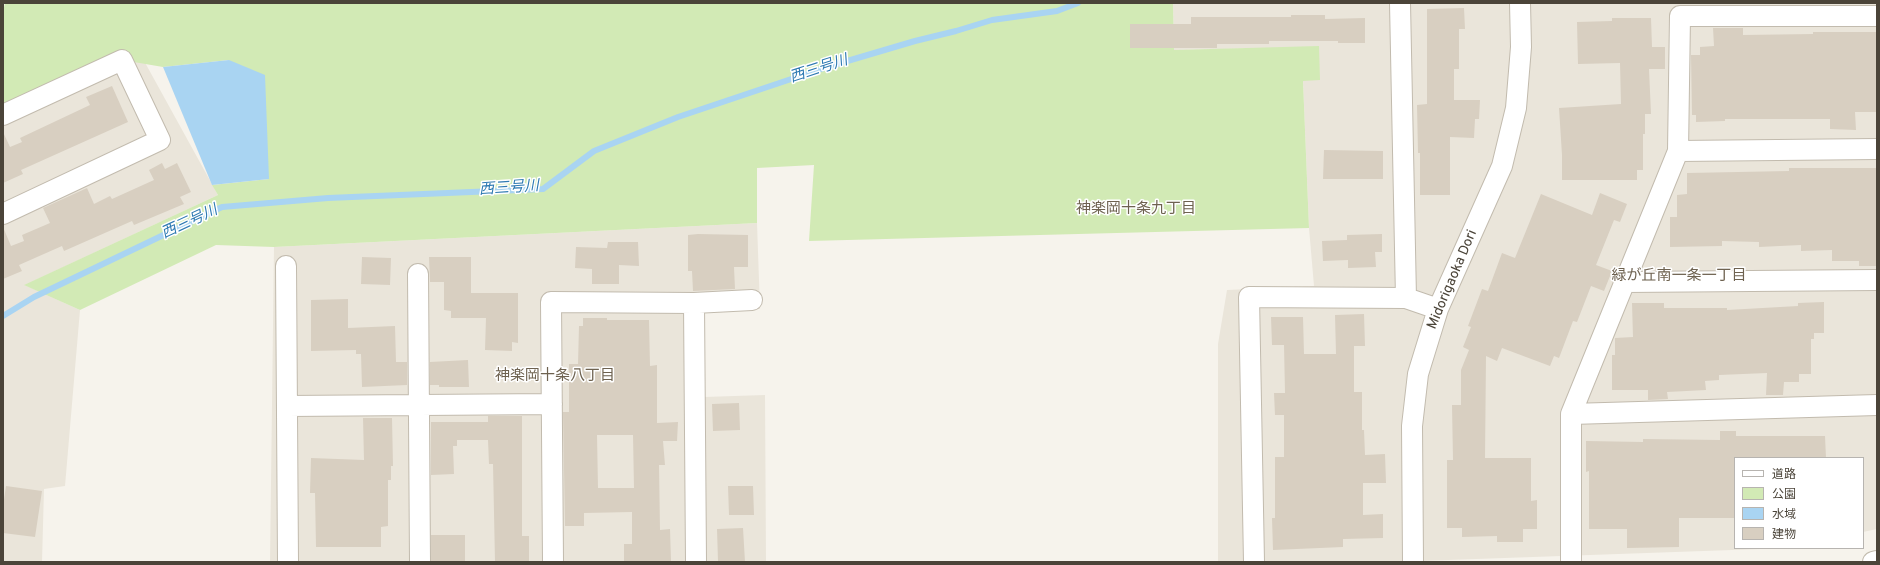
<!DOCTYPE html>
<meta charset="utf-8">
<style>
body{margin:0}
#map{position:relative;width:1880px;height:565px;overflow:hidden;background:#f6f3ec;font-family:Overpass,"Noto Sans JP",sans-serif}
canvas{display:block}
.frame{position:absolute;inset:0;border:4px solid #4b4439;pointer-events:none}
.legend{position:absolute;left:1734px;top:457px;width:130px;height:92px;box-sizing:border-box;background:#fff;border:1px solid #b7b4b0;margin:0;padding:5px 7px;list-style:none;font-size:12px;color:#4b4439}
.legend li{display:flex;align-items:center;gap:8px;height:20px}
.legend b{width:20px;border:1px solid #b7b4b0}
</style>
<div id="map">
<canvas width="1880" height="565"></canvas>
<div class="frame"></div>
<ul class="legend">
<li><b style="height:5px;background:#fff"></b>道路</li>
<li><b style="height:11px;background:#d2eab5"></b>公園</li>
<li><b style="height:11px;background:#a9d4f2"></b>水域</li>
<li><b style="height:11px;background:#d8cfc1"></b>建物</li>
</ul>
</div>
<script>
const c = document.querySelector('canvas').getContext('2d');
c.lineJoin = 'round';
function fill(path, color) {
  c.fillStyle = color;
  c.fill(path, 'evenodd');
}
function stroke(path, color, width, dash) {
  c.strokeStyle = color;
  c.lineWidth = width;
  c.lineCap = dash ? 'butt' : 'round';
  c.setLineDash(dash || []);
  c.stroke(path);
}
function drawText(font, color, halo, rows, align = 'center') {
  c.font = font + ' Overpass,"Noto Sans JP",sans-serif';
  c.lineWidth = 3;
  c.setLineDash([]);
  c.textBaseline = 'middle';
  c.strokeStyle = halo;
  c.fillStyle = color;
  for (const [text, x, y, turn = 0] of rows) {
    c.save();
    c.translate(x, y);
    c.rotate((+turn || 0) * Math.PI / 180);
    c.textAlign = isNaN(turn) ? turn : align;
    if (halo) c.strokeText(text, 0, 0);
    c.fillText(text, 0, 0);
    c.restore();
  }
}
fill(new Path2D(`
 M 1173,3 L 1877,3 L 1877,529 L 1863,532 L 1863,458 L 1735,458 L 1735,548 L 1789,548 L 1391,562 L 1218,562 L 1218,344 L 1227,290 L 1314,286 L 1309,228 L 1303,81 L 1319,47 L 1174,50 Z
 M 132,39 L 218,195 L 25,285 L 80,310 L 65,486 L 44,489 L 42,562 L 3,562 L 3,102 Z
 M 757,223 L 760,309 L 701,310 L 704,397 L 765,395 L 766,562 L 270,562 L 274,247 Z`), '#eae5da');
fill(new Path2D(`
 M 5,3 L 1173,3 L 1174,50 L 1319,46 L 1320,80 L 1303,81 L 1309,228 L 809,241 L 814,165 L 757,168 L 757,223 L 274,247 L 216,245 L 80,310 L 24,285 L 218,195 L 212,185 L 269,179 L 229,60 L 163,67 L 122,60 L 3,115 L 3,12 Z`), '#d2eab5');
fill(new Path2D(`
 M 229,60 L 265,75 L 269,179 L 212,185 L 163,67 Z`), '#a9d4f2');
stroke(new Path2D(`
 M 3,316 L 34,297 L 222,207 L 328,198 L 543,189 L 594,151 L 678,117 L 827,67 L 915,41 L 956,31 L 992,20 L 1057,11 L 1078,3`), '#a9d4f2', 6);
fill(new Path2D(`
 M 1464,8 L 1465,29 L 1459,29 L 1459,69 L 1454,69 L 1454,100 L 1480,100 L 1479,119 L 1475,119 L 1474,138 L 1450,137 L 1450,195 L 1420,195 L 1420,153 L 1418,153 L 1417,105 L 1427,104 L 1427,9 Z
 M 1291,15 L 1325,15 L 1325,19 L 1365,18 L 1365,43 L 1338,43 L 1338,41 L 1269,41 L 1269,44 L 1217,44 L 1217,48 L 1130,48 L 1130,24 L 1191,24 L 1191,17 L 1291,17 Z
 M 1612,18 L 1651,18 L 1652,47 L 1665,47 L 1665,69 L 1649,69 L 1651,114 L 1645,114 L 1645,134 L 1643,134 L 1643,170 L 1637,170 L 1637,180 L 1562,180 L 1562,155 L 1559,108 L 1621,104 L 1620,63 L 1578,64 L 1577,22 L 1612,21 Z
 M 1713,28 L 1743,28 L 1743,35 L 1813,34 L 1813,32 L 1877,32 L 1877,112 L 1855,112 L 1856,130 L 1830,129 L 1830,119 L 1725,119 L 1725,121 L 1696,122 L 1696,115 L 1692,115 L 1691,55 L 1700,55 L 1700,47 L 1714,46 Z
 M 112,86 L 128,122 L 21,170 L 23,174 L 3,183 L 3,132 L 10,147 L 22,142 L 20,138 L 90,105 L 86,97 Z
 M 1324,150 L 1383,151 L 1383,179 L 1323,179 Z
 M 162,163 L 165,169 L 177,163 L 191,192 L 180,197 L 184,204 L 134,225 L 132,221 L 64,251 L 62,246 L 19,265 L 22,271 L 3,279 L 3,227 L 11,246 L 24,241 L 22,235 L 50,223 L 43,208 L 87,188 L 94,204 L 110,196 L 112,199 L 154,180 L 149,170 Z
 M 1789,168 L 1877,168 L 1877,266 L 1859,266 L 1859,261 L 1832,261 L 1832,250 L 1801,251 L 1801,245 L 1759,247 L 1759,242 L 1722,241 L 1722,246 L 1670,247 L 1670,217 L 1677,217 L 1677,195 L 1687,194 L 1687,173 L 1789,171 Z
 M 1600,193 L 1627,204 L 1620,222 L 1614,220 L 1596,265 L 1612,271 L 1604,291 L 1591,286 L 1577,322 L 1573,321 L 1559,358 L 1554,356 L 1550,366 L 1502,348 L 1497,361 L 1486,356 L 1485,458 L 1531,458 L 1531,501 L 1537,500 L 1537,529 L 1523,529 L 1523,542 L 1497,542 L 1497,536 L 1462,537 L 1462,528 L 1447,528 L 1447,460 L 1453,460 L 1452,405 L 1461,405 L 1461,370 L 1469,350 L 1463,347 L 1471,327 L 1468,326 L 1482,289 L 1488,291 L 1502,253 L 1515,258 L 1541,194 L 1592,215 Z
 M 698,234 L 748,235 L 748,267 L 734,267 L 735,289 L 693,291 L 692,271 L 688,271 L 688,235 Z
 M 1382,234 L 1382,252 L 1375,252 L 1376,267 L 1348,268 L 1348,260 L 1323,261 L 1322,241 L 1347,240 L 1347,235 Z
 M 608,242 L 638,242 L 639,266 L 619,265 L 619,284 L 592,284 L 592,269 L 575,268 L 576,247 L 607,248 Z
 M 362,257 L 391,258 L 390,285 L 361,284 Z
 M 429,257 L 471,257 L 471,293 L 518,293 L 518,343 L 512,342 L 512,351 L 485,350 L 486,318 L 451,318 L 451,311 L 444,310 L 444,282 L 430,282 Z
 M 348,299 L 348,328 L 395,326 L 396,362 L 407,362 L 407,385 L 362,387 L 361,354 L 356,354 L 356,350 L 311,351 L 311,300 Z
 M 1824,302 L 1824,333 L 1814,333 L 1814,339 L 1811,339 L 1811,374 L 1799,374 L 1799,382 L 1784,382 L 1783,395 L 1766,395 L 1767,373 L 1719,375 L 1719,380 L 1705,381 L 1706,390 L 1667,392 L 1668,399 L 1648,400 L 1648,390 L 1612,390 L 1612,355 L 1615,355 L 1615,338 L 1633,337 L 1632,303 L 1664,303 L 1664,308 L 1727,308 L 1727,310 L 1798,306 L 1798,303 Z
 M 1364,314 L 1365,346 L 1354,346 L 1354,392 L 1362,392 L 1362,430 L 1364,430 L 1365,455 L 1385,454 L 1386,483 L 1363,483 L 1363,515 L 1383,514 L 1383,538 L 1343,539 L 1343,547 L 1273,550 L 1272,518 L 1275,518 L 1275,457 L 1284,457 L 1284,415 L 1275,415 L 1274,393 L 1285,393 L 1284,345 L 1272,345 L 1271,317 L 1303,317 L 1304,354 L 1336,354 L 1335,315 Z
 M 583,318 L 607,318 L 607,320 L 649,320 L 650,366 L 657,365 L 657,423 L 678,422 L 677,441 L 663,441 L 665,465 L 659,465 L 660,530 L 670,529 L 671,561 L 624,562 L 624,544 L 632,544 L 632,512 L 584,513 L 584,526 L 565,526 L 563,412 L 569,412 L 569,364 L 578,364 L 579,326 L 583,326 ZM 597,435 L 633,435 L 634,488 L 598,488 Z
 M 468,360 L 469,387 L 439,387 L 439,385 L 430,385 L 430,362 Z
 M 739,403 L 740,430 L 713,431 L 712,404 Z
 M 488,416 L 522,416 L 522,536 L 529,536 L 529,562 L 495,562 L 493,464 L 489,464 L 488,440 L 457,440 L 457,446 L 453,446 L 454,474 L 431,475 L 431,422 L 488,422 Z
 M 363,418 L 392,418 L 393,466 L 391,466 L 391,480 L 388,480 L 388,526 L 381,527 L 381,547 L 316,547 L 315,493 L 310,493 L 311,458 L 364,460 Z
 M 1720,431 L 1736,431 L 1736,436 L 1825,436 L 1826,458 L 1735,458 L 1735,518 L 1679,518 L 1679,547 L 1627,548 L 1627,529 L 1589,529 L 1589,471 L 1586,472 L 1586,441 L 1643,442 L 1643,439 L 1720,440 Z
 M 6,486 L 42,491 L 35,537 L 3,533 L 3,506 Z
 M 728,486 L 753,486 L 754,515 L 729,515 Z
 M 743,528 L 745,562 L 718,561 L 717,529 Z
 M 431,535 L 465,535 L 465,561 L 431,561 Z`), '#d8cfc1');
const minor = new Path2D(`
 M 1400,3 L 1406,298 L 1438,309
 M 3,115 L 122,60 L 160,140 L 3,214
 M 1678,151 L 1877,149
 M 286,266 L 288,562
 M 418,274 L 420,562
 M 1625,282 L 1877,280
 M 694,303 L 696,562
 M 287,406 L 552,404
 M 1571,414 L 1877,405
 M 553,562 L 551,302 L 694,303 L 752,300
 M 1254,562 L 1249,297 L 1406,298
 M 1413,562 L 1412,426 L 1418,374 L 1438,309 L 1502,166 L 1516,108 L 1521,47 L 1520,3
 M 1571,562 L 1571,414 L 1678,151 L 1680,16 L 1877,16
 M 1873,562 L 1877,561`);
stroke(minor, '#c2bbae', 22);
stroke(minor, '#fff', 20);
drawText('14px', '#4b4439', '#fff', [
 ["Midorigaoka Dori",1453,280,-67]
]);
drawText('italic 15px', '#2e7ab2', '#fff', [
 ["西三号川",819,70,-18],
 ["西三号川",509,189,-4],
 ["西三号川",190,223,-25]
]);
drawText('15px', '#6e6250', '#fff', [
 ["神楽岡十条九丁目",1136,210],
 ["緑が丘南一条一丁目",1679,277],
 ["神楽岡十条八丁目",555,377]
]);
</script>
